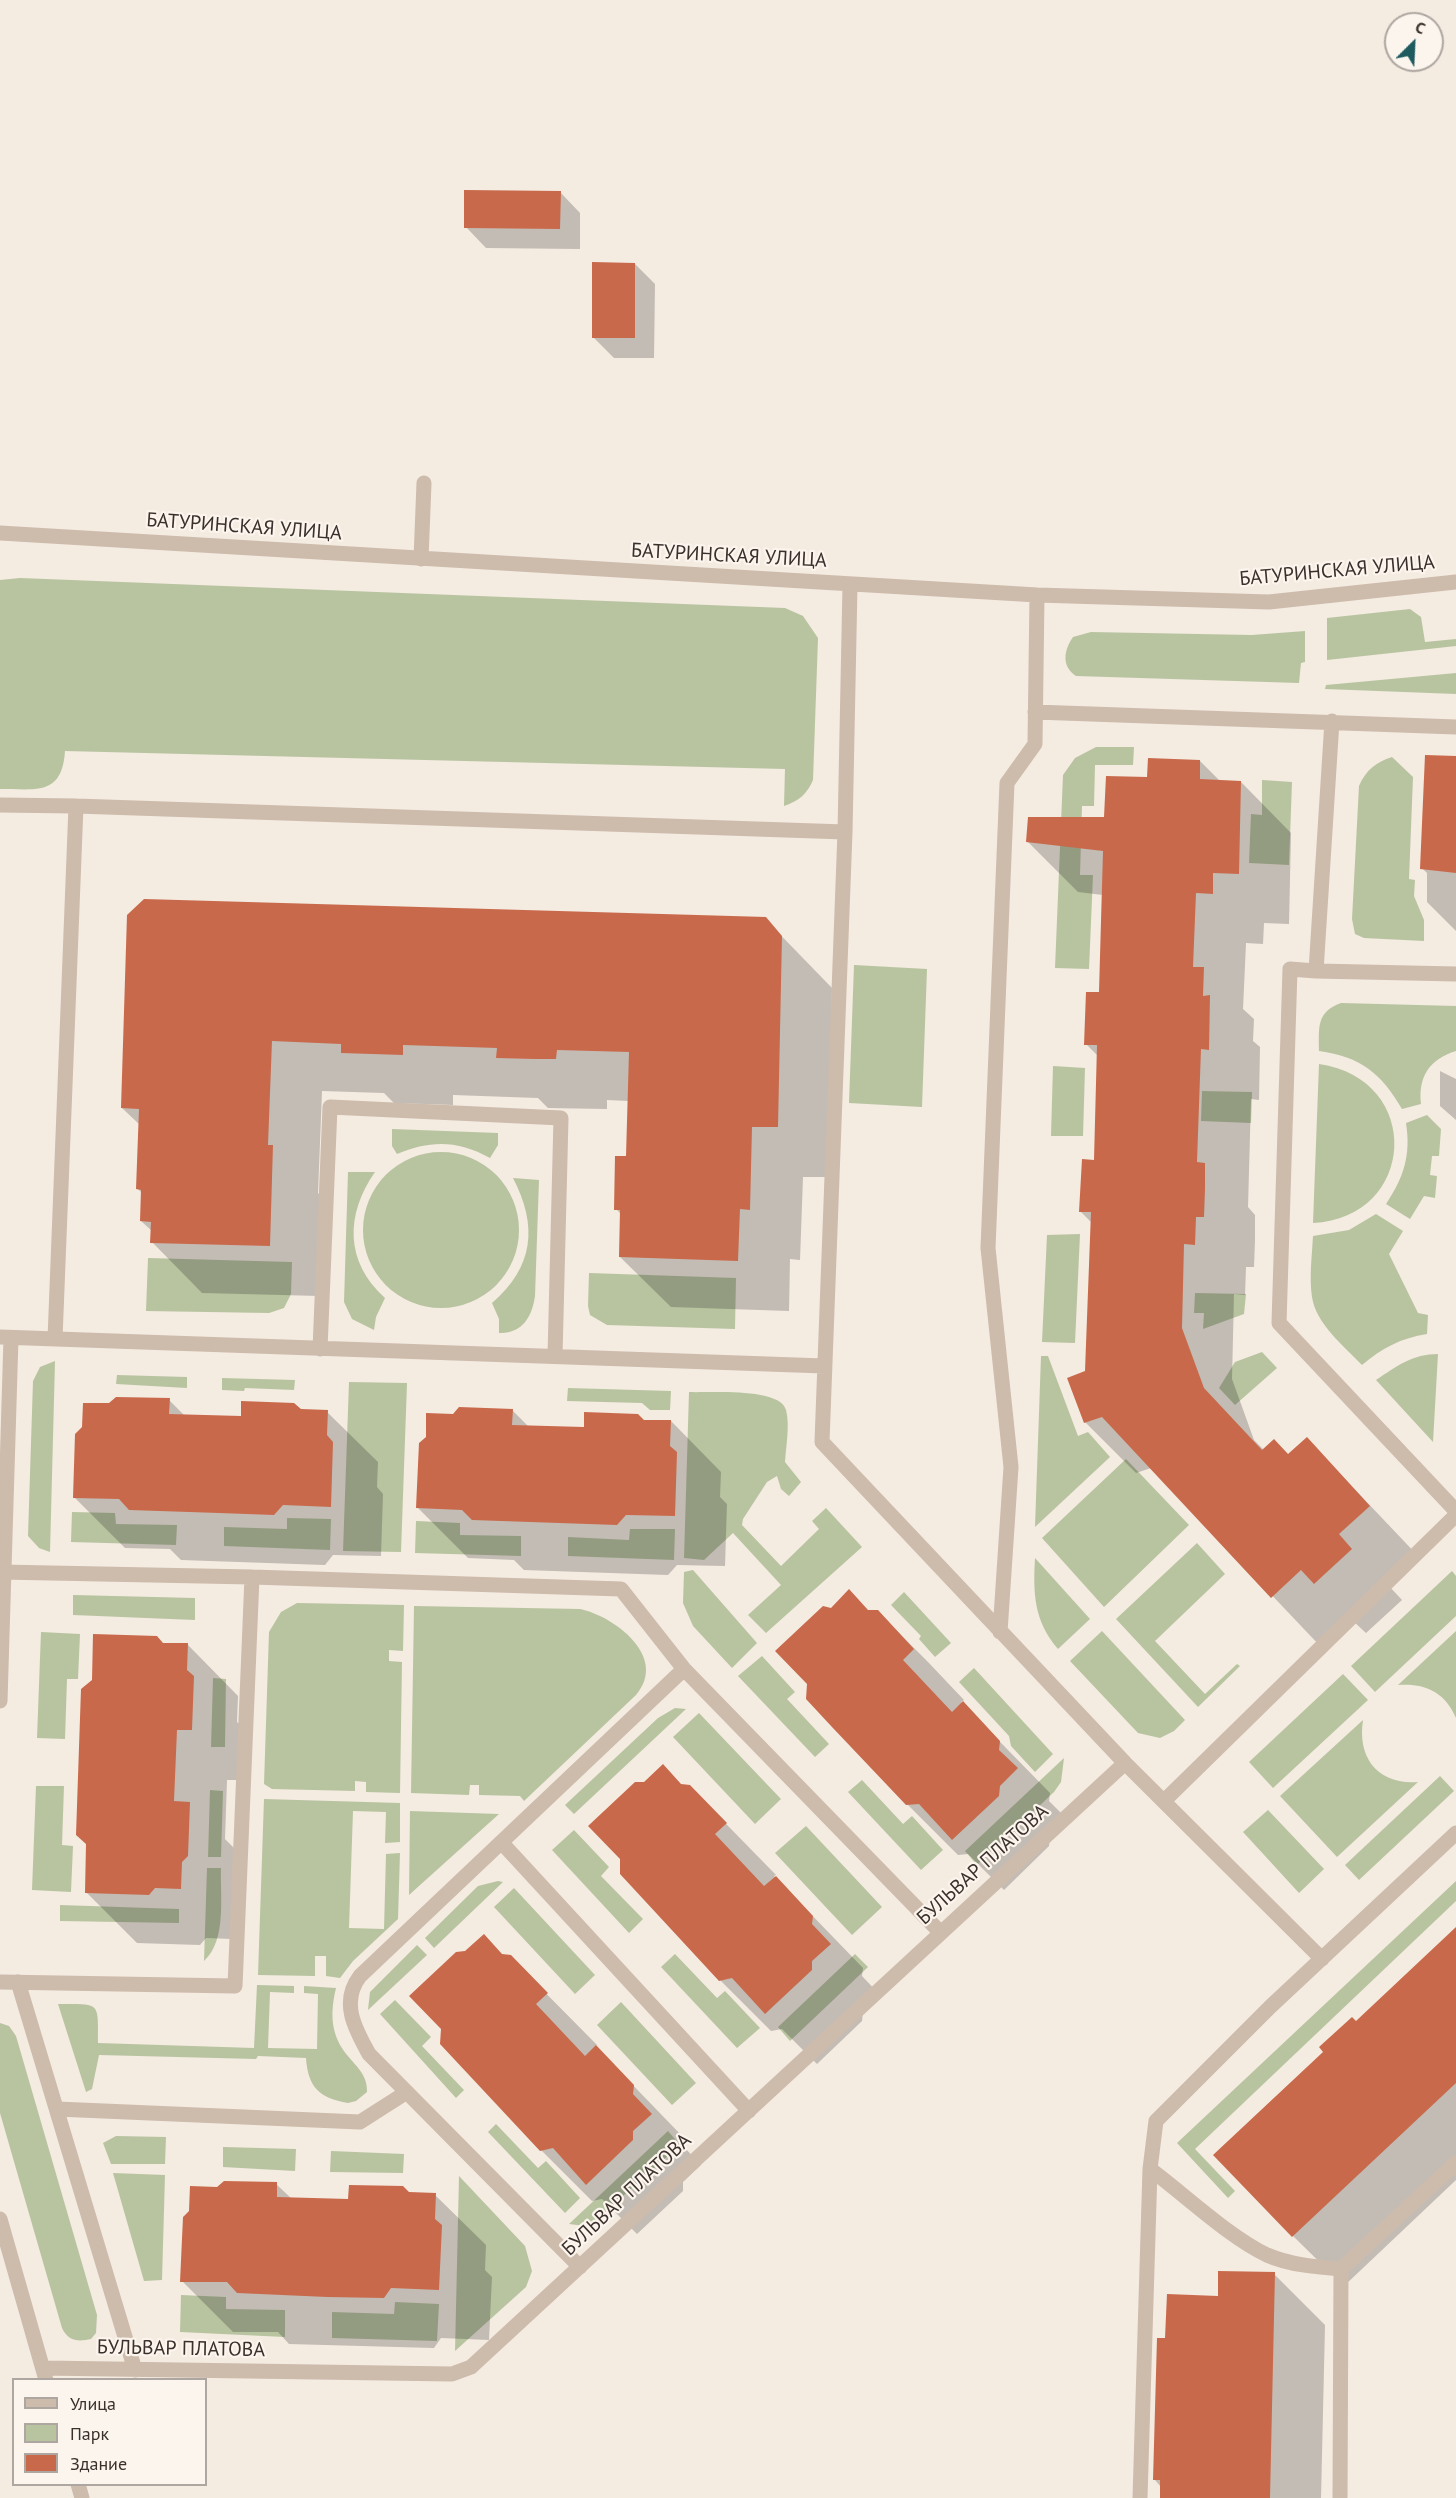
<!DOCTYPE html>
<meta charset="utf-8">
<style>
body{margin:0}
#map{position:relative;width:1456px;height:2498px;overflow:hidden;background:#f4ebe1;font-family:"PT Sans",sans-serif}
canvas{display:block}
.legend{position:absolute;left:12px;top:2378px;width:195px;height:108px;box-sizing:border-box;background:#fbf5ee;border:2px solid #aea6a0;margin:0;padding:8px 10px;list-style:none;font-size:18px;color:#3b302b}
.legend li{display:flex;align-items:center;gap:12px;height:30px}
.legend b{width:30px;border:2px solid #aea6a0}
.north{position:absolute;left:1384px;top:12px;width:60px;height:60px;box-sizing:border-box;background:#fbf5ee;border:2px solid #aea6a0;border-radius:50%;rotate:24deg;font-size:16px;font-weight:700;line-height:24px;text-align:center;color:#3b302b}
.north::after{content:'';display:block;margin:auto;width:21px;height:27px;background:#1f5a5e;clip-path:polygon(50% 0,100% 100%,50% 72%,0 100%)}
</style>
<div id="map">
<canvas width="1456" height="2498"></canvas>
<ul class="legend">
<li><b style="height:8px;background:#cdbbac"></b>Улица</li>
<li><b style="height:16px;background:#b8c4a0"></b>Парк</li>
<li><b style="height:16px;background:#c8694b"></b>Здание</li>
</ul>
<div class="north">С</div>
</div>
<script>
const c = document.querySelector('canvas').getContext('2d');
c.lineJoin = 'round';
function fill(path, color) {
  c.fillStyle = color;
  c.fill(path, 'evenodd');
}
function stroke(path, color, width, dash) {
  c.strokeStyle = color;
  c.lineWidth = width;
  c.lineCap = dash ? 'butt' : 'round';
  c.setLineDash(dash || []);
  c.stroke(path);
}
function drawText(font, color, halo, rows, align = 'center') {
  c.font = font + ' "PT Sans",sans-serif';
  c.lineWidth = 4.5;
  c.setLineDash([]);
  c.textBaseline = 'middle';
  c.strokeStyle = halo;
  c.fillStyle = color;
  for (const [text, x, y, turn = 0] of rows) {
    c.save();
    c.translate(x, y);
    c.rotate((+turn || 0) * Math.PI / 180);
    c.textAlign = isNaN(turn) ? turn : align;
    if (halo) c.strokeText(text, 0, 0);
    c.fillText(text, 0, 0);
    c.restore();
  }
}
fill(new Path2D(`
 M 20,578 L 785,608 L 803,616 L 818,638 L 813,780 C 807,794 799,801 784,806 L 785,769 L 65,751 C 62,796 37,789 0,789 L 0,580 Z
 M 1410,609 L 1421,617 L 1425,642 L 1456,639 L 1456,646 L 1327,660 L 1327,618 Z
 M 1305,631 L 1305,662 L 1301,663 L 1299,683 L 1076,676 C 1061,666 1064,650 1073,637 L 1091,632 L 1252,635 Z
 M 1456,673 L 1456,694 L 1325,689 L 1326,685 Z
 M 1096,747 L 1134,747 L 1133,765 L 1095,765 L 1094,806 L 1082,806 L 1080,875 L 1093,875 L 1089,969 L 1055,968 L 1063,775 L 1075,758 Z
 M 1392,757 L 1413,777 L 1409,879 L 1415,880 L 1414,896 L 1424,920 L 1424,941 L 1364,938 L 1355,934 L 1352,919 L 1359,786 C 1366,770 1376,762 1392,757 Z
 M 1262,780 L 1292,782 L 1289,865 L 1249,863 L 1251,814 L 1262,815 Z
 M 854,965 L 927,969 L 922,1107 L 849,1103 Z
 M 1341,1003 L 1456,1006 L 1456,1051 C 1430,1059 1418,1076 1421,1104 L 1402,1109 C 1381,1073 1361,1057 1319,1051 C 1319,1028 1316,1012 1341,1003 Z
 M 1319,1064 C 1424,1079 1417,1218 1313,1223 Z
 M 1053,1066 L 1085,1068 L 1083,1136 L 1051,1136 Z
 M 1202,1091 L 1252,1092 L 1251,1123 L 1201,1121 Z
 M 1427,1115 L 1441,1129 L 1439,1156 L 1432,1156 L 1430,1175 L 1437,1176 L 1435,1198 L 1424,1196 L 1410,1219 L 1386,1204 C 1404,1177 1411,1155 1406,1123 Z
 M 392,1129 L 498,1133 L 498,1145 L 490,1158 C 458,1140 430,1140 397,1154 L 392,1146 Z
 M363 1230a78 78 0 1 1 156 0a78 78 0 1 1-156 0Z
 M 348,1172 L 375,1172 C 345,1215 345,1262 385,1298 L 376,1317 L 374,1330 L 352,1319 L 344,1302 Z
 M 513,1178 L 539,1180 L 535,1296 C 532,1317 522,1334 499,1333 L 499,1319 L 492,1303 C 534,1267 538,1226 513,1178 Z
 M 1376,1214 L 1403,1231 L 1389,1254 L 1418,1313 L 1428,1315 L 1427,1334 C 1401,1338 1382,1348 1362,1365 C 1344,1346 1316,1324 1312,1297 C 1309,1278 1312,1255 1313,1236 L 1349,1230 Z
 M 1080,1234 L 1075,1343 L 1042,1342 L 1047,1235 Z
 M 148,1258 L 292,1262 L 291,1294 L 284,1308 L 269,1313 L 146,1311 Z
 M 589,1273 L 736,1278 L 735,1329 L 607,1325 L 590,1315 L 588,1306 Z
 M 1195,1293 L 1246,1294 L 1244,1314 L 1203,1329 L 1204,1313 L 1194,1313 Z
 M 1262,1352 L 1277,1368 L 1235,1405 L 1219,1388 L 1235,1362 Z
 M 1438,1354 L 1433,1442 L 1376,1380 C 1397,1366 1413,1354 1438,1354 Z
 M 1041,1356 L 1048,1356 L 1078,1436 L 1088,1432 L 1110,1457 L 1035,1527 Z
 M 55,1361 L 50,1552 L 39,1548 L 28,1536 L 33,1381 L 40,1367 Z
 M 117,1375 L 187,1377 L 187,1388 L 116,1384 Z
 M 222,1378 L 295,1380 L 294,1390 L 245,1388 L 244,1391 L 222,1390 Z
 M 349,1382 L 407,1383 L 401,1552 L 343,1551 Z
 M 568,1388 L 671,1391 L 670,1410 L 650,1410 L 642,1403 L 567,1401 Z
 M 689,1392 C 709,1393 780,1387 786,1410 C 790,1425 786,1446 785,1462 L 801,1482 L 789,1496 L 781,1489 L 777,1476 L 767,1482 L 743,1519 L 742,1525 L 781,1566 L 819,1529 L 812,1521 L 826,1508 L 862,1547 L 766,1633 L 748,1615 L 781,1585 L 733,1533 L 704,1560 L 684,1558 Z
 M 1126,1459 L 1189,1525 L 1104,1607 L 1042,1538 Z
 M 72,1512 L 115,1513 L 116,1524 L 177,1525 L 176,1545 L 71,1542 Z
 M 287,1518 L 331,1519 L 330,1550 L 224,1546 L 224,1527 L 287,1529 Z
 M 416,1521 L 460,1523 L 460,1535 L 521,1536 L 521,1556 L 415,1553 Z
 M 630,1529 L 675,1529 L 674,1560 L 568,1556 L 568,1537 L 629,1540 Z
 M 1197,1543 L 1225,1574 L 1155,1641 L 1205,1694 L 1237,1664 L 1240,1666 L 1198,1707 L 1116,1619 Z
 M 1035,1558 L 1090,1619 L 1058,1649 C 1034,1621 1033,1594 1035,1558 Z
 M 693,1570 L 757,1643 L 732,1668 L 693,1626 L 683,1603 L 684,1572 Z
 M 1452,1571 L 1456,1576 L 1456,1616 L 1375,1692 L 1351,1666 Z
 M 904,1592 L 951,1643 L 935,1657 L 919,1639 L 921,1636 L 891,1605 Z
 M 73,1595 L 195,1598 L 195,1620 L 73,1615 Z
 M 297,1603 L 404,1605 L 403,1651 L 389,1650 L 389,1661 L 402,1662 L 400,1793 L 366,1792 L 366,1782 L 355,1781 L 355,1791 L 272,1789 L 264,1784 L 269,1632 L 281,1612 Z
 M 414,1606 L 580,1609 C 614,1616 669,1657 636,1695 L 524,1801 L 520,1796 L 479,1795 L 479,1785 L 470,1785 L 469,1795 L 411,1793 Z
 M 1102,1631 L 1185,1720 L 1174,1731 L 1160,1738 L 1138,1733 L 1070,1661 Z
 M 1456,1631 L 1456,1718 C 1445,1692 1425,1683 1398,1685 Z
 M 41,1632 L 80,1634 L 78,1679 L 67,1679 L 65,1739 L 37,1738 Z
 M 762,1656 L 795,1692 L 787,1699 L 829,1744 L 815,1757 L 738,1676 Z
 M 974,1668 L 1053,1754 L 1035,1772 L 1011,1746 L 1009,1736 L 959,1682 Z
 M 1343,1674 L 1368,1700 L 1273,1788 L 1249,1762 Z
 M 213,1678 L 226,1679 L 225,1747 L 211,1747 Z
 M 675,1708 L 686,1709 L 574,1814 L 565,1805 L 658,1718 Z
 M 699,1713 L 781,1799 L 755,1824 L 673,1737 Z
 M 1363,1720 C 1357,1758 1378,1785 1418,1782 L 1337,1857 L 1280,1796 Z
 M 1064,1758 L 1061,1782 L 1054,1792 L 977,1865 L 965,1851 Z
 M 1440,1776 L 1454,1791 L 1359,1880 L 1345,1865 Z
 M 862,1780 L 903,1824 L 912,1816 L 943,1850 L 921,1870 L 848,1792 Z
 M 36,1786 L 64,1786 L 62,1845 L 73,1846 L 71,1892 L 32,1890 Z
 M 210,1790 L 223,1791 L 221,1857 L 208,1857 Z
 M 264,1799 L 400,1803 L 400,1842 L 385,1843 L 386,1812 L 353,1811 L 349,1928 L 384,1929 L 386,1854 L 400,1853 L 398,1919 L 353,1961 L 340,1978 L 326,1976 L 326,1956 L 315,1956 L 315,1976 L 258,1975 Z
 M 1268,1810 L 1324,1869 L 1299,1893 L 1243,1832 Z
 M 410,1811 L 499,1814 L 409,1895 Z
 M 806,1826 L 882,1907 L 852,1935 L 775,1853 Z
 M 574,1830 L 609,1867 L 601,1876 L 643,1919 L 629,1933 L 552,1850 Z
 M 207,1868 L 221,1868 C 220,1897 227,1940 204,1961 Z
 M 498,1881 L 503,1882 L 434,1948 L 425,1938 L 478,1886 Z
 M 1456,1881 L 1456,1901 L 1195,2149 L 1235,2191 L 1228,2198 L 1177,2143 Z
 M 514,1888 L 595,1975 L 575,1994 L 494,1907 Z
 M 60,1905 L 179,1909 L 179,1923 L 60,1921 Z
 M 417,1945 L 427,1955 L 368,2010 L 370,1992 Z
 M 675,1954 L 717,1998 L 725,1991 L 760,2028 L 737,2048 L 661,1967 Z
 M 855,1954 L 868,1967 L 790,2041 L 778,2027 Z
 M 257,1985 L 294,1986 L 294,1993 L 270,1992 L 268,2048 L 317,2049 L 318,1994 L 304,1993 L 304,1986 L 336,1988 C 331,2009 330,2029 342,2048 C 352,2064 368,2072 367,2092 L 356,2101 L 348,2103 C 319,2098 308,2087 306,2058 L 258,2056 L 256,2059 L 99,2055 L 92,2089 L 86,2092 L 58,2004 C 101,2004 98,2001 98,2043 L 254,2048 Z
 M 395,2000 L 431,2037 L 422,2046 L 464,2090 L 456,2098 L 380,2014 Z
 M 621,2002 L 696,2083 L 672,2105 L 597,2025 Z
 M 0,2023 L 9,2026 L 16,2036 L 97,2315 L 96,2333 L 91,2339 C 78,2342 68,2341 62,2328 L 0,2113 Z
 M 496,2124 L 538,2168 L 546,2161 L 580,2198 L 565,2213 L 488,2132 Z
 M 668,2131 L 680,2145 L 595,2221 L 585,2226 L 569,2224 Z
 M 116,2136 L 166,2137 L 165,2164 L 111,2164 L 103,2143 Z
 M 223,2147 L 296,2149 L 295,2171 L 223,2167 Z
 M 331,2151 L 404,2154 L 403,2173 L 330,2172 Z
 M 113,2173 L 165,2175 L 162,2280 L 144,2281 Z
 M 459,2176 L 525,2246 L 532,2271 L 526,2287 L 455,2351 Z
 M 181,2295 L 226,2297 L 226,2309 L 285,2310 L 285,2337 L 180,2332 Z
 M 395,2302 L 439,2304 L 437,2341 L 332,2338 L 332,2312 L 394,2314 Z`), '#b8c4a0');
fill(new Path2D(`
 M 560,192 L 580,213 L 580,249 L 486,248 L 466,227 Z
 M 635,264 L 655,284 L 654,358 L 614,358 L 594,338 Z
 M 1200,761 L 1220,781 L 1241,782 L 1291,833 L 1289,924 L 1264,923 L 1263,944 L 1246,943 L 1243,1009 L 1254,1019 L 1253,1041 L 1260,1047 L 1259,1100 L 1251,1099 L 1248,1207 L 1255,1215 L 1255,1240 L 1254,1267 L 1246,1267 L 1245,1295 L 1234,1294 L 1232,1379 L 1254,1440 L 1264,1450 L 1289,1455 L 1307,1439 L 1419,1557 L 1389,1586 L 1402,1600 L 1366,1633 L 1352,1620 L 1322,1648 L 1151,1468 L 1136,1473 L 1085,1422 L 1092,1223 L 1080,1211 L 1095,1162 L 1098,1056 L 1086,1044 L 1100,993 L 1103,895 L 1078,892 L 1028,842 L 1106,819 L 1148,779 Z
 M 1456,784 L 1456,931 L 1427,902 L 1427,873 L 1422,868 Z
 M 128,916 L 765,919 L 832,988 L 828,1177 L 803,1177 L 800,1260 L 790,1259 L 789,1311 L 671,1307 L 620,1257 L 622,1215 L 616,1209 L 627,1158 L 629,1101 L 607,1100 L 607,1109 L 548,1108 L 538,1098 L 453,1095 L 453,1105 L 394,1103 L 384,1093 L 322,1091 L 318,1193 L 323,1198 L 320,1296 L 202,1293 L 152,1242 L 152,1231 L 141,1221 L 142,1193 L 138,1189 L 140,1125 L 122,1108 Z
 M 1440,1071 L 1456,1079 L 1456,1120 L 1440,1106 Z
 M 169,1400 L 185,1416 L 242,1418 L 327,1412 L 378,1462 L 377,1487 L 383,1494 L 381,1556 L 333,1555 L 325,1565 L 181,1560 L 170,1549 L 125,1548 L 74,1497 L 110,1405 Z
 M 512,1410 L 529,1427 L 585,1428 L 644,1421 L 671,1421 L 721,1472 L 720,1497 L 727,1504 L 725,1566 L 677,1565 L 668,1575 L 524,1570 L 514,1560 L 468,1558 L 417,1507 L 453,1415 Z
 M 869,1611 L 877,1611 L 928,1662 L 964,1700 L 961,1702 L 1050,1793 L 1049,1801 L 1068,1820 L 1050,1837 L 1049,1846 L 1004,1890 L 968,1854 L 958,1855 L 907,1804 Z
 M 164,1644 L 188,1645 L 238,1696 L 237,1722 L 244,1728 L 242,1780 L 227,1780 L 225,1839 L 240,1854 L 231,1939 L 206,1938 L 200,1945 L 137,1943 L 86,1892 Z
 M 682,1786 L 690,1787 L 776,1875 L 774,1876 L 863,1968 L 862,1976 L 880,1995 L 863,2012 L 862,2021 L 817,2064 L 782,2029 L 771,2031 L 720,1980 Z
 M 1456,1929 L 1456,2180 L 1344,2286 L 1293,2236 L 1356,2023 Z
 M 503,1956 L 510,1957 L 597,2045 L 595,2046 L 684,2138 L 683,2146 L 701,2165 L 683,2182 L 683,2191 L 637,2234 L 602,2199 L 592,2201 L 541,2150 Z
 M 276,2184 L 292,2199 L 349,2201 L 408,2194 L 435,2195 L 486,2245 L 485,2270 L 492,2277 L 489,2340 L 441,2338 L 434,2348 L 289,2344 L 278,2332 L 233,2332 L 182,2281 L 218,2188 Z
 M 1274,2274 L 1325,2325 L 1321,2498 L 1161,2498 L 1161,2487 L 1155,2480 L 1167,2340 L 1219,2297 Z`), '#0003');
fill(new Path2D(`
 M 464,190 L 561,191 L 560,229 L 464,228 Z
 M 592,262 L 635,263 L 635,338 L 592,338 Z
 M 1425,755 L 1456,756 L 1456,873 L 1420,869 Z
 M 1148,758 L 1200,760 L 1200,779 L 1241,781 L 1239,874 L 1213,873 L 1213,894 L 1196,893 L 1193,967 L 1204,967 L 1203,996 L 1210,995 L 1209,1050 L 1201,1049 L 1197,1162 L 1205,1163 L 1205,1189 L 1204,1217 L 1196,1217 L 1195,1245 L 1184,1244 L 1182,1328 L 1204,1388 L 1262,1450 L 1274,1439 L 1288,1454 L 1307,1437 L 1370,1506 L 1339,1534 L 1352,1549 L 1314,1584 L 1301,1570 L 1271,1598 L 1102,1417 L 1084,1423 L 1067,1378 L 1085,1371 L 1091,1212 L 1079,1212 L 1082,1159 L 1094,1160 L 1097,1045 L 1084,1045 L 1086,992 L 1099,992 L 1103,851 L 1026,842 L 1028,817 L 1104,817 L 1106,776 L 1147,777 Z
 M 144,899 L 766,917 L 782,936 L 778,1127 L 752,1127 L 750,1210 L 740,1209 L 738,1261 L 619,1257 L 620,1210 L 614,1210 L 615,1156 L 626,1156 L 629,1052 L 557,1050 L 556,1059 L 535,1059 L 496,1058 L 497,1048 L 403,1045 L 403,1055 L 341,1053 L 341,1044 L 272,1041 L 268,1145 L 273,1145 L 270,1246 L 150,1243 L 151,1222 L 140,1221 L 141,1190 L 136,1189 L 139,1109 L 121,1108 L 127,915 Z
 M 116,1397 L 170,1398 L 169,1414 L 241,1416 L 241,1401 L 294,1403 L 301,1409 L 328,1410 L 327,1435 L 333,1442 L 331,1507 L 283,1505 L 274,1515 L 219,1513 L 129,1510 L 119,1499 L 73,1498 L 75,1434 L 82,1427 L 83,1403 L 109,1403 Z
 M 459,1407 L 513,1409 L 512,1425 L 584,1427 L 584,1412 L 638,1414 L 644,1420 L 671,1420 L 670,1446 L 677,1452 L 675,1516 L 626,1515 L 617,1525 L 472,1520 L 462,1510 L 416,1508 L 419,1443 L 426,1437 L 426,1413 L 453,1414 Z
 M 849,1589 L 868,1610 L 878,1610 L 914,1649 L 903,1660 L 952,1712 L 963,1701 L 1000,1741 L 999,1750 L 1018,1768 L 1000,1786 L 999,1796 L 952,1840 L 919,1804 L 906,1805 L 832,1727 L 806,1699 L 807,1684 L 775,1651 L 823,1606 L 831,1608 Z
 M 93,1634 L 157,1636 L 163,1643 L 188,1643 L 187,1670 L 194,1676 L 192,1730 L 177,1730 L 174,1801 L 190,1802 L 188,1856 L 182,1862 L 181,1889 L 155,1888 L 149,1895 L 85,1893 L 86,1844 L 76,1835 L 81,1689 L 92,1680 Z
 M 663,1764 L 681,1784 L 690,1785 L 727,1823 L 715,1834 L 764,1886 L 776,1876 L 813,1916 L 812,1924 L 831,1944 L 812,1961 L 812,1970 L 765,2014 L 732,1978 L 719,1981 L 620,1874 L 620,1859 L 588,1826 L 635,1782 L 644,1782 Z
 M 1456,1927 L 1456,2083 L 1292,2237 L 1213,2155 L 1323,2052 L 1319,2047 L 1352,2017 L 1356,2021 Z
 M 484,1934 L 502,1954 L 511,1955 L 548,1993 L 536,2004 L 585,2056 L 596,2045 L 634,2085 L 633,2094 L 652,2114 L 633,2131 L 633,2140 L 586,2185 L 553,2148 L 540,2151 L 440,2044 L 441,2029 L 409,1996 L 456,1952 L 465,1951 Z
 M 224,2181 L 277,2182 L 277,2197 L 348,2199 L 349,2185 L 403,2186 L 409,2192 L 436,2193 L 435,2219 L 442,2225 L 439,2290 L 391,2288 L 384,2298 L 327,2297 L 237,2293 L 227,2282 L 180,2282 L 183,2217 L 189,2211 L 190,2186 L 217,2187 Z
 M 1218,2271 L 1275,2272 L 1270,2498 L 1160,2498 L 1160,2480 L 1153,2480 L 1157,2338 L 1165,2338 L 1167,2294 L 1218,2296 Z`), '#c8694b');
stroke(new Path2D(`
 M 0,533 L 1037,595 L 1269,602 L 1456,582
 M 421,559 L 424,483
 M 850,585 L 845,832 L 822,1442 L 1125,1763 L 1322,1959
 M 1035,712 L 1456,727
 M 1332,721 L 1316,971 L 1290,969 L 1279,1323 L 1456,1511
 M 0,805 L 76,806 L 845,832
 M 1316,971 L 1456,974
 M 0,1337 L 824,1366
 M 55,1339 L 76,806
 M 320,1349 L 330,1107 L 561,1118 L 555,1356
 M 0,1572 L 252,1577 L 621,1589 L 684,1669 L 940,1932
 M 1000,1632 L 1011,1467 L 988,1248 L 1007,783 L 1035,744 L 1037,595
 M 0,1701 L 11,1338
 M 1164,1801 L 1456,1515
 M 502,1843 L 749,2111
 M 0,1982 L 235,1986 L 252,1577
 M 18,1982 L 135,2370
 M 57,2109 L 360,2122 L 407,2092
 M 0,2219 L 46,2380
 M 580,2267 L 369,2054 C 355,2029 340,2002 360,1976 L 684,1669
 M 1341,2269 C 1316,2267 1290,2265 1267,2255 C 1229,2237 1185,2195 1150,2169 L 1156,2121 L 1270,2007 L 1456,1833
 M 43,2368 L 452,2374 L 471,2367 L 1125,1763
 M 78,2484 L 82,2498
 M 1140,2498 L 1150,2169
 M 1340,2498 L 1341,2269 L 1456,2163`), '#cdbbac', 15);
drawText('20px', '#3b302b', '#fbf5ee', [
 ["БАТУРИНСКАЯ УЛИЦА",244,527,4],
 ["БАТУРИНСКАЯ УЛИЦА",729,556,3],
 ["БАТУРИНСКАЯ УЛИЦА",1337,571,-5],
 ["БУЛЬВАР ПЛАТОВА",983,1865,-42],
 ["БУЛЬВАР ПЛАТОВА",627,2195,-43],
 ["БУЛЬВАР ПЛАТОВА",181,2349,1]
]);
</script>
